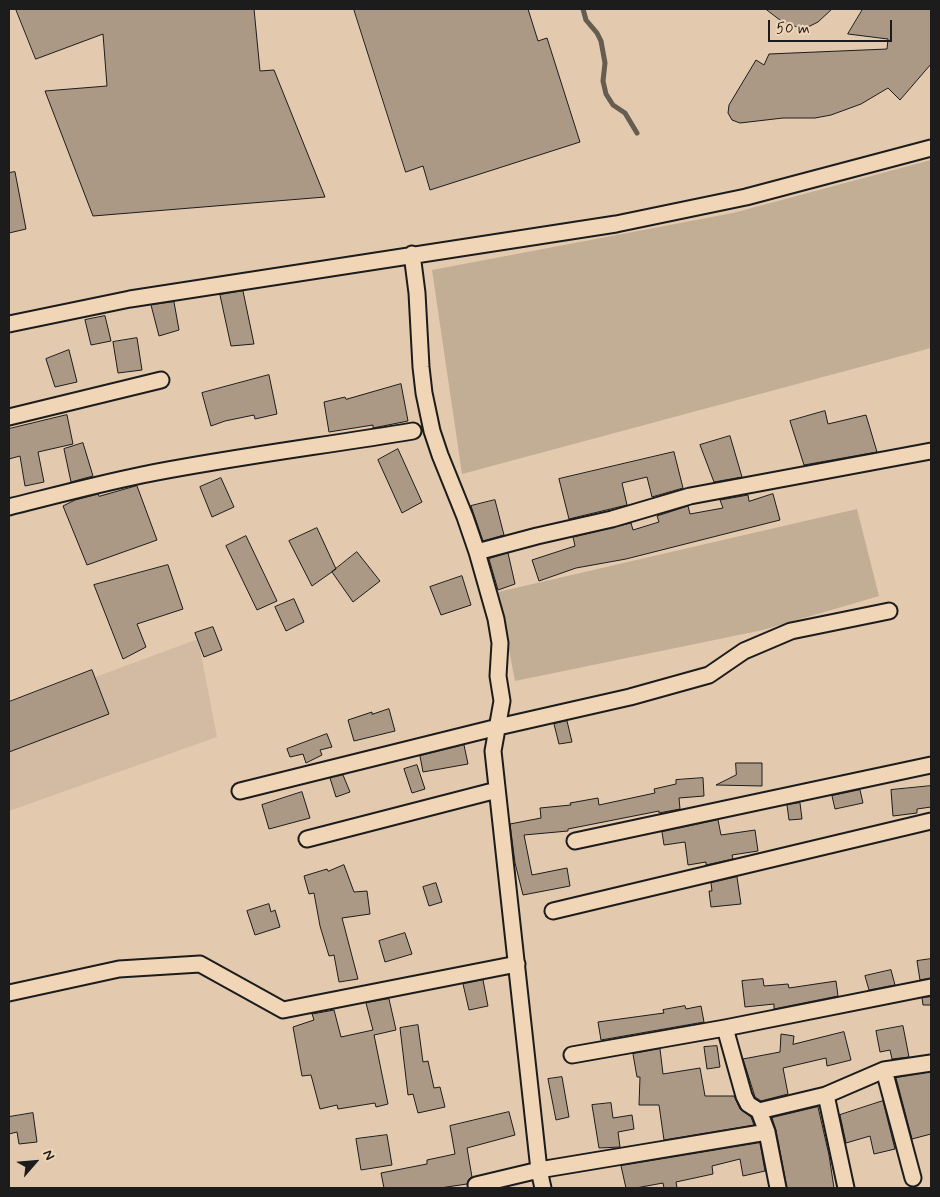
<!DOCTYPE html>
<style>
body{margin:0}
#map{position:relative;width:940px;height:1197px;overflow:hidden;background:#e3caae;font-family:Mynerve,sans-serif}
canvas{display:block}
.frame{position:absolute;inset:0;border:10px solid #1c1c1c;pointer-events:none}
.north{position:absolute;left:10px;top:1137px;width:50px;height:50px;-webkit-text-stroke:4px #f0d5b7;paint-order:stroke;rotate:63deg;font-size:14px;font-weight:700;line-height:20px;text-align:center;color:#1c1c1c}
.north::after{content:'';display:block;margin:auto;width:18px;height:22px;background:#1c1c1c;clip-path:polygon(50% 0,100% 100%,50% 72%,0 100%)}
.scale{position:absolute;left:768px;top:20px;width:124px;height:22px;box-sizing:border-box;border:2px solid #1c1c1c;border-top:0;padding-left:6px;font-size:15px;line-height:18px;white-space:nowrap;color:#1c1c1c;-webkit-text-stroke:4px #f0d5b7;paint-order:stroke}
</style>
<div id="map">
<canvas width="940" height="1197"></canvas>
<div class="frame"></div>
<div class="north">N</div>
<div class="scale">50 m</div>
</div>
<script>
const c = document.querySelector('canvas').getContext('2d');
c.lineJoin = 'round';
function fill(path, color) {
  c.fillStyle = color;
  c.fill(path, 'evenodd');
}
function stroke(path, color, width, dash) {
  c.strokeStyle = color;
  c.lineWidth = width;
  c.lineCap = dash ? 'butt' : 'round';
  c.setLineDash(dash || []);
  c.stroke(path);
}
fill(new Path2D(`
 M 198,639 L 217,737 L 9,811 L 9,709 Z`), '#d2bba2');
fill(new Path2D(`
 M 931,160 L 931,348 L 462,474 L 432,270 L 733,213 Z
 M 857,509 L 879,596 L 763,630 L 515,681 L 498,592 Z`), '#c2ad95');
stroke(new Path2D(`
 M 583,9 L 586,20 L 597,33 L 601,41 L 605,63 L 603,81 L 606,94 L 613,105 L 625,113 L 637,133`), '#655d51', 5);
const building = new Path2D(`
 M 16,9 L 254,9 L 260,71 L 274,70 L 325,197 L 93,216 L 45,91 L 107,86 L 103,34 L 36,59 Z
 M 354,9 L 528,9 L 538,41 L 547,38 L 580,142 L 430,190 L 423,166 L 406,172 Z
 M 766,9 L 832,9 L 818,22 L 810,26 L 801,28 L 784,23 Z
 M 863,9 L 931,9 L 931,64 L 900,100 L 888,88 L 861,104 L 831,115 L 815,118 L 783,118 L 740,123 L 732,120 L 728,113 L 729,105 L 756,60 L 764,65 L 769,54 L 887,49 L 888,39 L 848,34 Z
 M 15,172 L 26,229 L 9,233 L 9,173 Z
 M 243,291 L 254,344 L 231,346 L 220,295 Z
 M 174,302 L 179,330 L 159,336 L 151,305 Z
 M 105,316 L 111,341 L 91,345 L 85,320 Z
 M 137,338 L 142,370 L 118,373 L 113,342 Z
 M 69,350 L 77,382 L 55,387 L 46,359 Z
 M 269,375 L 277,414 L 255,419 L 254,415 L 225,421 L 211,426 L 202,393 Z
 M 401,384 L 408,421 L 373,428 L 373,425 L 329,432 L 324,402 L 345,397 L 346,399 Z
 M 825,411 L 828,424 L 866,415 L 877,452 L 804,465 L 790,421 Z
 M 67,415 L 73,444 L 38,452 L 44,482 L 25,486 L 20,456 L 9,459 L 9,429 Z
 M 730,436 L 742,477 L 714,482 L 700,445 Z
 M 83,443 L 93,476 L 71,482 L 64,449 Z
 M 398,449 L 422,502 L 402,513 L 378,460 Z
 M 674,452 L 683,488 L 652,497 L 647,477 L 622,483 L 627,505 L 569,519 L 559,479 Z
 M 221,478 L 234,507 L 212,517 L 200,487 Z
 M 137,486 L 157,540 L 87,565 L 63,506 L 75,500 L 98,494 L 99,496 Z
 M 773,494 L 780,520 L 626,559 L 576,568 L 539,581 L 532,560 L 575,546 L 573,537 L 631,523 L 633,530 L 659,522 L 657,516 L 688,506 L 690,514 L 723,508 L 720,500 L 748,495 L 749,501 Z
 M 495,500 L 504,535 L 483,541 L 471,506 Z
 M 317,528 L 336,569 L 312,586 L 289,541 Z
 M 246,536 L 277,601 L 257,610 L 226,546 Z
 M 357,552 L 380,581 L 353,602 L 332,572 Z
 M 508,553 L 515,584 L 498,590 L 489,559 Z
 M 168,565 L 183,609 L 137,624 L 146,647 L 123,659 L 94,585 Z
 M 462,576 L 471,605 L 441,615 L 430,587 Z
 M 294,599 L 304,622 L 286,631 L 275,607 Z
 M 213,627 L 222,650 L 204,657 L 195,633 Z
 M 92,670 L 109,714 L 9,752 L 9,702 Z
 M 389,709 L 395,731 L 354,741 L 348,720 L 372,712 L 372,714 Z
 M 567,721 L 572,742 L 559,744 L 554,724 Z
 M 327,734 L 332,747 L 320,750 L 322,755 L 306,763 L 303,754 L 290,757 L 287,749 Z
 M 464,745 L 468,764 L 423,772 L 420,756 Z
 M 736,763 L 762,763 L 762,786 L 716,785 L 736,775 Z
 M 417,765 L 425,789 L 412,793 L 404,769 Z
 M 343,775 L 350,792 L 336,797 L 330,778 Z
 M 703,778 L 704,796 L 679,798 L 680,809 L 659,813 L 659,811 L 568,829 L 568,831 L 524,835 L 532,875 L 567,868 L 570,886 L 523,895 L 515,863 L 510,824 L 541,818 L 540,808 L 571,805 L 570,803 L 598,798 L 599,805 L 655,793 L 654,789 L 676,784 L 676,780 Z
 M 931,786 L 931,807 L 917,809 L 917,813 L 893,816 L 891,790 Z
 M 860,790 L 863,803 L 835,809 L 832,796 Z
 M 302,792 L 310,818 L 269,829 L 262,805 Z
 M 800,803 L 802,819 L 789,820 L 787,805 Z
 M 718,820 L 721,835 L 755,830 L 758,851 L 732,855 L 733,859 L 706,865 L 706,862 L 688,865 L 685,842 L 664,845 L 662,832 Z
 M 344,865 L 354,892 L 367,891 L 370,914 L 342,918 L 358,979 L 339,982 L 334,955 L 329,956 L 320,926 L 314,893 L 309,894 L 304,876 L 327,869 L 328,871 Z
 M 737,877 L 741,904 L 711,907 L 709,891 L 712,891 L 711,883 Z
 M 436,883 L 442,902 L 429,906 L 423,887 Z
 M 269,904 L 271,912 L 275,910 L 280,927 L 255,935 L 247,911 Z
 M 405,933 L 412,954 L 385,962 L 379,941 Z
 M 931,959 L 931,978 L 920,980 L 917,961 Z
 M 891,970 L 895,985 L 869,990 L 865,976 Z
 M 763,979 L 764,986 L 788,984 L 789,988 L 836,981 L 838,996 L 774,1009 L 774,1004 L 745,1007 L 742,981 Z
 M 483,980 L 488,1006 L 469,1010 L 463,984 Z
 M 931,997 L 931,1005 L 923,1005 L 922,998 Z
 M 389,999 L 396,1030 L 374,1035 L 388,1104 L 376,1107 L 375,1103 L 338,1109 L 337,1105 L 320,1109 L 311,1075 L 302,1076 L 293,1027 L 314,1020 L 312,1014 L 334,1010 L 341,1037 L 373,1030 L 366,1003 Z
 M 685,1006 L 686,1009 L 701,1006 L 704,1022 L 601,1040 L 598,1022 L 664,1013 L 663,1010 Z
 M 418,1025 L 423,1062 L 428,1061 L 434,1088 L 440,1087 L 445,1107 L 418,1113 L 413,1094 L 408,1095 L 400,1028 Z
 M 903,1026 L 909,1057 L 892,1059 L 890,1050 L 880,1052 L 876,1031 Z
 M 844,1032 L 851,1060 L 827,1066 L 826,1058 L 783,1068 L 788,1094 L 761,1101 L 755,1097 L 743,1059 L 780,1052 L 781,1034 L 794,1036 L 793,1044 Z
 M 717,1046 L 720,1067 L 707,1069 L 704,1047 Z
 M 660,1049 L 663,1074 L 700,1068 L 705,1096 L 734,1096 L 740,1109 L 751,1117 L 754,1125 L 664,1140 L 659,1105 L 639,1105 L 640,1077 L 637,1077 L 633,1054 Z
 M 931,1072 L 931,1134 L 912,1139 L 896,1078 Z
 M 562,1077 L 569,1117 L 556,1120 L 548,1079 Z
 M 883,1101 L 895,1149 L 874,1154 L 870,1136 L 846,1143 L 840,1115 Z
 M 611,1103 L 613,1118 L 632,1115 L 634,1129 L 618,1132 L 620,1147 L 599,1148 L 592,1105 Z
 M 818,1107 L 829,1155 L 834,1188 L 787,1188 L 776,1130 L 772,1118 Z
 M 509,1112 L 515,1135 L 467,1148 L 472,1177 L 469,1179 L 467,1184 L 440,1188 L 384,1188 L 381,1173 L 427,1164 L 427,1160 L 455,1154 L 450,1126 Z
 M 33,1113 L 37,1142 L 19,1144 L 17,1132 L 9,1134 L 9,1117 Z
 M 387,1135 L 392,1165 L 361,1170 L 356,1139 Z
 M 760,1143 L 765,1171 L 743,1176 L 740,1159 L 712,1166 L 713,1174 L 676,1182 L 677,1188 L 664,1188 L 663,1183 L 636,1188 L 626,1188 L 621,1166 Z`);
fill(building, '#ac9985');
stroke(building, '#1c1c1c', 1);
const street = new Path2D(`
 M 412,254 L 417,293 L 421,367 L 424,393 L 432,431 L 440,455 L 465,517 L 477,552 L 496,619 L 500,643 L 498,676 L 502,701 L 493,751 L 539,1170 L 543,1188
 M 9,324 L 130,299 L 616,224 L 746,197 L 931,148
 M 9,417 L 161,380
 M 9,507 C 53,496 98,484 142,475 C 232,457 323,446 413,431
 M 477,552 L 537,536 L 612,519 L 690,496 L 931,451
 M 240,791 L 498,727 L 630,697 L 709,675 L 744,651 L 791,631 L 889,611
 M 307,839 L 497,790
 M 575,841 L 931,765
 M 553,911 L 931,821
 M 9,993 L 119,969 L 200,964 L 283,1010 L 517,964
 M 725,1028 L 744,1096 L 748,1104 L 759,1111
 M 572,1055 L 725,1028 L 931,987
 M 884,1070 L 913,1178
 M 826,1095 L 846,1188
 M 476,1185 L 539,1170 L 767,1132
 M 778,1188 L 767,1132 L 759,1111 L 826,1095 L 884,1070 L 931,1063`);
stroke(street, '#1c1c1c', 19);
stroke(street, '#f0d5b7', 15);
</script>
